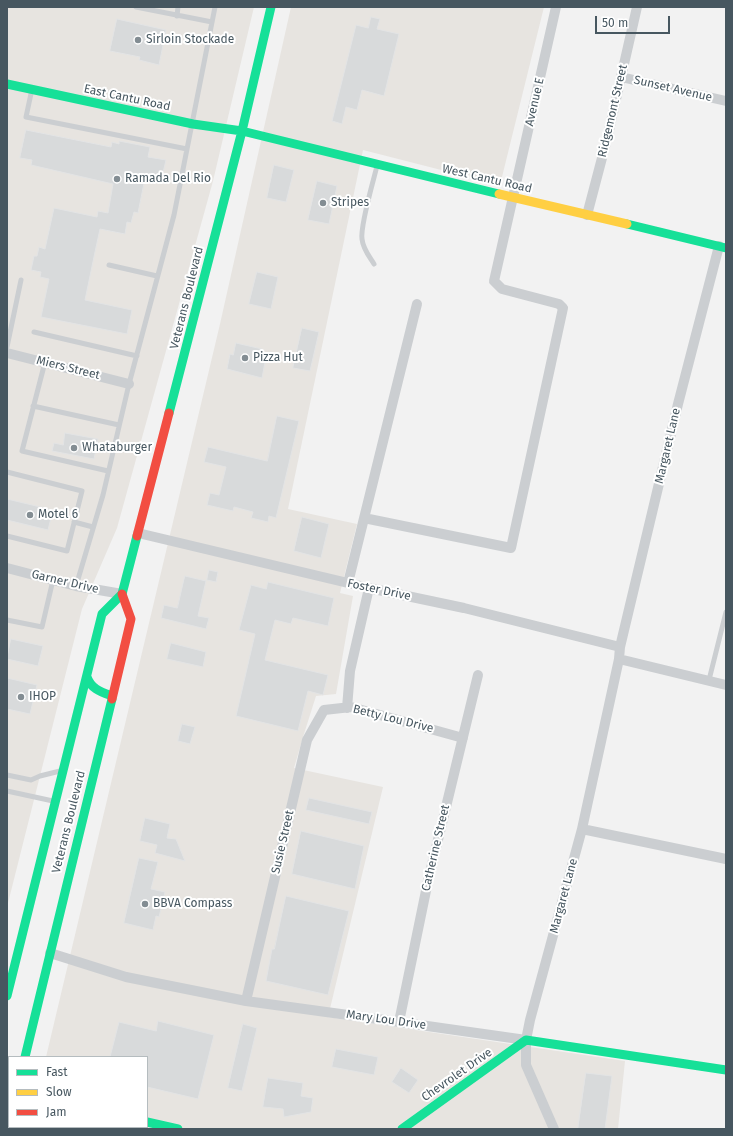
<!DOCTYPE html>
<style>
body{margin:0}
#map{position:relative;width:733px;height:1136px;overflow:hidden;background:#f2f2f2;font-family:"Fira Sans",sans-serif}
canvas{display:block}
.frame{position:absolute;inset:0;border:8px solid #475760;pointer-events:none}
.legend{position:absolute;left:8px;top:1056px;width:140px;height:72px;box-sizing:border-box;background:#fff;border:1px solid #b5bcbf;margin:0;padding:5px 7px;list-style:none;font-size:12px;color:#475760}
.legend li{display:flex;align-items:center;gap:8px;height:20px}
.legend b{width:20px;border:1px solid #b5bcbf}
.scale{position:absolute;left:595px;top:16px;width:75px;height:18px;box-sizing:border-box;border:2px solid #475760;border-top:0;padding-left:5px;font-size:12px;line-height:14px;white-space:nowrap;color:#475760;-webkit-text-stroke:3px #fff;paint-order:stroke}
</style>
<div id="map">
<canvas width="733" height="1136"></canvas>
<div class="frame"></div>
<ul class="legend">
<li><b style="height:5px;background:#16e098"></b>Fast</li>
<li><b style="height:5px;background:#ffcf43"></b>Slow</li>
<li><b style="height:5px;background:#f24e42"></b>Jam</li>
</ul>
<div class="scale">50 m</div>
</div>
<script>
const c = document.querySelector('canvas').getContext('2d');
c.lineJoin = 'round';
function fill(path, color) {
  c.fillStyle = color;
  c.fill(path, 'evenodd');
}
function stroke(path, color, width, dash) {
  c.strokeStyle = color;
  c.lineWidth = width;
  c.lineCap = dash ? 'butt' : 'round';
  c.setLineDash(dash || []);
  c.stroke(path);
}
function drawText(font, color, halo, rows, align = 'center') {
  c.font = font + ' "Fira Sans",sans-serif';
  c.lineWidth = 4;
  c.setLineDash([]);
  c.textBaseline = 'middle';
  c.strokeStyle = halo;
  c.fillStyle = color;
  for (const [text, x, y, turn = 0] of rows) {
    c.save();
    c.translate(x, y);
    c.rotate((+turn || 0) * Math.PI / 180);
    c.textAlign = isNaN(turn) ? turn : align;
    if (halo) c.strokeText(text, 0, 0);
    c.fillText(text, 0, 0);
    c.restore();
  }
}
fill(new Path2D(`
 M 7,7 L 254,7 L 213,181 L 117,528 L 82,609 L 7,907 Z
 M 291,7 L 544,7 L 500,185 L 363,150 L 288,509 L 357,524 L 340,593 L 353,596 L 336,694 L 316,696 L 303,737 L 294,768 L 383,787 L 328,1017 L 625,1061 L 618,1129 L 29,1129 L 30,1127 L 147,1127 L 147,1057 L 46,1057 L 220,324 Z`), '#e7e4e0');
const building = new Path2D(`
 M 371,17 L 380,19 L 377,29 L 399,34 L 384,96 L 362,90 L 357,110 L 346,107 L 342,124 L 332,121 L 356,25 L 368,28 Z
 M 117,19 L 166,30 L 159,65 L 139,60 L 140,57 L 110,51 Z
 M 26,130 L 111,147 L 112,142 L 119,144 L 119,141 L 150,147 L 148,157 L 166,160 L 161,181 L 145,178 L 138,213 L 134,212 L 131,223 L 127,222 L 125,234 L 100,229 L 95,252 L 85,300 L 132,310 L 127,334 L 41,317 L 49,279 L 40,277 L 41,272 L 31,270 L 34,256 L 37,256 L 39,247 L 45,249 L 54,208 L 97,217 L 98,211 L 108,213 L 113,184 L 31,165 L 32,160 L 20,158 Z
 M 274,165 L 294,170 L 286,202 L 267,198 Z
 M 317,181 L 337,186 L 329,224 L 308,220 Z
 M 257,272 L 278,277 L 271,309 L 249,304 Z
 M 302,328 L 319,332 L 310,371 L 293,368 Z
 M 236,343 L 262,349 L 259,361 L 265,362 L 262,378 L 227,369 L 230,354 L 233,355 Z
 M 277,416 L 299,421 L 276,518 L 269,516 L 268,522 L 251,518 L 253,512 L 234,507 L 233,511 L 207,505 L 210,493 L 219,495 L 226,467 L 204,462 L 208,447 L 267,461 Z
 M 65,433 L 98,439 L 94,459 L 52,451 L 54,443 L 63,445 Z
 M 7,499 L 53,510 L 48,530 L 7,520 Z
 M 302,517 L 329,524 L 321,558 L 294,551 Z
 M 209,570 L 218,572 L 216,582 L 207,580 Z
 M 185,576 L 206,581 L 198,616 L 209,618 L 206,629 L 161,618 L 164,605 L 177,608 Z
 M 268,582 L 334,598 L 328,626 L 293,618 L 291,624 L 275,620 L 265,660 L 328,675 L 323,695 L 308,691 L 298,731 L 236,716 L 255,634 L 239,630 L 251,585 L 266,589 Z
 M 11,639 L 43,646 L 38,666 L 7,659 Z
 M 171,643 L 206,652 L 203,667 L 167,659 Z
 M 7,678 L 37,685 L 30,714 L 7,709 Z
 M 182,724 L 195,727 L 190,744 L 178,741 Z
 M 309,798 L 372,812 L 369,824 L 306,810 Z
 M 145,818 L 170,824 L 167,838 L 176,839 L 185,861 L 155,853 L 157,845 L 140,841 Z
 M 301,831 L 364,846 L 355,889 L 292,874 Z
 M 139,858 L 158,862 L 151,889 L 165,892 L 159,917 L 156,916 L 153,930 L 124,923 Z
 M 286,896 L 349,911 L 328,995 L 266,981 L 272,949 L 274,949 Z
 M 158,1021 L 214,1035 L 198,1099 L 147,1087 L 147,1057 L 110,1057 L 119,1022 L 156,1031 Z
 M 243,1024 L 257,1028 L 242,1091 L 228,1088 Z
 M 336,1049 L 378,1057 L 374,1075 L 332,1067 Z
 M 401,1068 L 418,1080 L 409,1093 L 392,1082 Z
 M 586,1073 L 612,1076 L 605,1129 L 578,1129 Z
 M 268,1078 L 303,1083 L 301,1096 L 313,1098 L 311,1112 L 284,1117 L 283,1109 L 263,1107 Z`);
fill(building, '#d8dadb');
stroke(building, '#e3e4e5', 1);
stroke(new Path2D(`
 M 136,7 L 212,22
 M 177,16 L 178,7
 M 32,89 L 26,117 L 187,149
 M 374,264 C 369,256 363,249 362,239 C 360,226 373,182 377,166
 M 109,265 L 157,276
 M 34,332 L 137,356
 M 7,347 L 21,280
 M 45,362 L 22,451 L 108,471
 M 33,406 L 119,425
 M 7,472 L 82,491 L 67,551 L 7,536
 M 74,522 L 93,527
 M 76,586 L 103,495 L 129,384 L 174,215 L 215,7
 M 7,620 L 42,627 L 53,580
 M 709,680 L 726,612
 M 7,775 L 31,780 L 40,776 L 60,771
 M 7,791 L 53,801
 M 138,1129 L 139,1127`), '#cbced1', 5);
stroke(new Path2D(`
 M 621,77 L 726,101
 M 587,215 L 607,139 L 637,7
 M 7,353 L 129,384
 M 364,518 L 511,548 L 563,308 L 559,304 L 502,289 L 494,281 L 556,7
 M 138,533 L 369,588 L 464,608 L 620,647
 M 7,568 L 76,586 L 122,594
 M 348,583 L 417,304
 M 619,659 L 726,685
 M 347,708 L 350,671 L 369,588
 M 582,829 L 726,859
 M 50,953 L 126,977 L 246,1001 L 399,1022 L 526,1040
 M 246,1001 L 307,740 L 324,710 L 351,707 L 463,738
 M 399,1022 L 428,881 L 478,675
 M 554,1129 L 526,1065 L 526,1040 L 530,1020 L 582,829 L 619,659 L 620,647 L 678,404 L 719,246`), '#cbced1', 10);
stroke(new Path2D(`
 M 7,84 L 193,124 L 242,131 L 499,194
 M 627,224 L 726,248
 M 169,413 L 242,131 L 271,7
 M 87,677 C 91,689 101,692 112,696
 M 7,996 L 102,614 L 122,594 L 137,536
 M 25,1057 L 112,699
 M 7,1090 L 9,1091
 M 147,1122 L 178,1129
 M 7,1129 L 9,1122
 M 402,1129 L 526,1040 L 726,1070`), '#16e098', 9);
stroke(new Path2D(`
 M 499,194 L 627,224`), '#ffcf43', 9);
stroke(new Path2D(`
 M 137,536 L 169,413
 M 112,699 L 131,619 L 122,594`), '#f24e42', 9);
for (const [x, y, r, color] of [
 [138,40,4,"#838d93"],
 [117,179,4,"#838d93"],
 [323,203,4,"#838d93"],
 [245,358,4,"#838d93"],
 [74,448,4,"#838d93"],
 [30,515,4,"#838d93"],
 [21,697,4,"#838d93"],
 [145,904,4,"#838d93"]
]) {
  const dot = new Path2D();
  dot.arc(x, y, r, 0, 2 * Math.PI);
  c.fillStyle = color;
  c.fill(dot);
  stroke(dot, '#fff', 1.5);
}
drawText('12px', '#475760', '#fff', [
 ["Sirloin Stockade",146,40],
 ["Ramada Del Rio",125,179],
 ["Stripes",331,203],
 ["Pizza Hut",253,358],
 ["Whataburger",82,448],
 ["Motel 6",38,515],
 ["IHOP",29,697],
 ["BBVA Compass",153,904]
], 'left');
drawText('12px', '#475760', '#fff', [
 ["Sunset Avenue",673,89,13],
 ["East Cantu Road",127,98,12],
 ["Avenue E",535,102,-77],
 ["Ridgemont Street",613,111,-77],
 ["West Cantu Road",487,179,13],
 ["Veterans Boulevard",187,298,-76],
 ["Miers Street",68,368,14],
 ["Margaret Lane",668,446,-77],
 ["Garner Drive",65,582,13],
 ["Foster Drive",379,590,12],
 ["Betty Lou Drive",393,719,14],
 ["Veterans Boulevard",69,822,-76],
 ["Susie Street",283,842,-77],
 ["Catherine Street",436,848,-77],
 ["Margaret Lane",564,896,-75],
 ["Mary Lou Drive",386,1020,8],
 ["Chevrolet Drive",457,1075,-35]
]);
</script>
